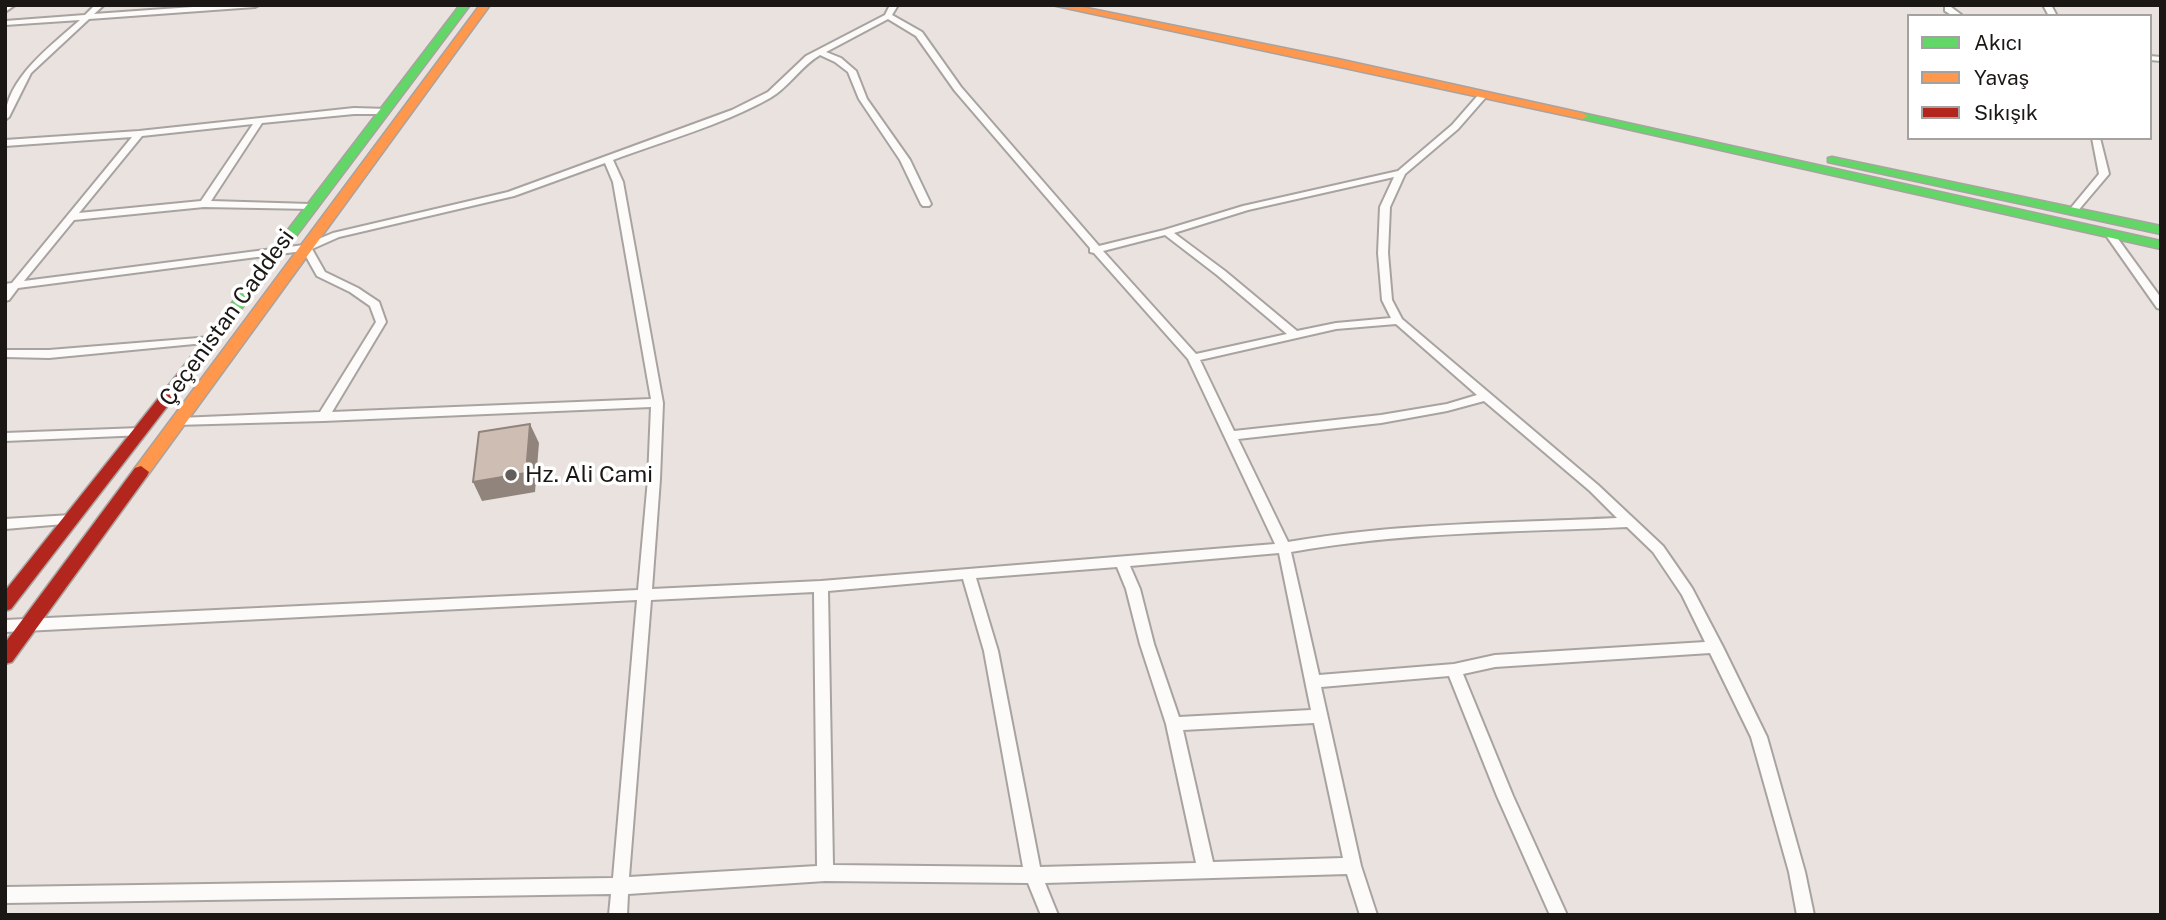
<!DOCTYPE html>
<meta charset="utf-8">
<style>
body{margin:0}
#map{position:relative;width:2166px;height:920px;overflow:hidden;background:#e9e2de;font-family:"Public Sans",sans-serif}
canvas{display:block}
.frame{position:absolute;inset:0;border:7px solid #1b1714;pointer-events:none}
.legend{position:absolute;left:1907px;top:14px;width:245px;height:126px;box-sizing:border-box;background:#fff;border:2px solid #a4a2a1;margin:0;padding:9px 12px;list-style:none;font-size:21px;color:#1b1714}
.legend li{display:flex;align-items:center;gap:14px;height:35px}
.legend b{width:35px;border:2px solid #a4a2a1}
</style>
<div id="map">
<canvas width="2166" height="920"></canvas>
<div class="frame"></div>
<ul class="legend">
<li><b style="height:9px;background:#63d668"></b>Akıcı</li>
<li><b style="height:9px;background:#ff974d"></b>Yavaş</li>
<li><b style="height:9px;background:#b3261e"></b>Sıkışık</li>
</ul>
</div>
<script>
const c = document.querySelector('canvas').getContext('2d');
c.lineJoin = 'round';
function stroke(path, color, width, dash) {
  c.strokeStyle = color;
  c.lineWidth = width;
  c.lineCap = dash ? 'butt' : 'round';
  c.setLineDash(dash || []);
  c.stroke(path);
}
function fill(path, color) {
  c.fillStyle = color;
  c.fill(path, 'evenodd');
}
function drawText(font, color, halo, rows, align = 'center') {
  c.font = font + ' "Public Sans",sans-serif';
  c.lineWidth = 7;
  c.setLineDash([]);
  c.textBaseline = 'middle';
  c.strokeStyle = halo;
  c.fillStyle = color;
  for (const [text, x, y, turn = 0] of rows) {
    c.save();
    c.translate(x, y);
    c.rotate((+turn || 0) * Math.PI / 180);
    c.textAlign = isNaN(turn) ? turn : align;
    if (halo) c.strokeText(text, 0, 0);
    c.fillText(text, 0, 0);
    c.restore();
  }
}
const street = new Path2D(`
 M 15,5 L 5,12 L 6,5 Z
 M 95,5 L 104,5 L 94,14 L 221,5 L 259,5 L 255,7 L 89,19 L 31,73 L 9,117 L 5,120 C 5,79 52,45 80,20 L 5,25 L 5,21 L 85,15 Z
 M 890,5 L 898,5 L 892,15 L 922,32 L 961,87 L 1099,246 L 1164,230 L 1243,206 L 1398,171 L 1452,125 L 1480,93 L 1486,93 L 1486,97 L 1458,129 L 1405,174 L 1390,207 L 1388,253 L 1392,300 L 1402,319 L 1598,485 L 1663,546 L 1692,588 L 1723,647 L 1767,737 L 1805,872 L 1814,915 L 1797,915 L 1789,872 L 1751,737 L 1710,653 L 1495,667 L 1463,674 L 1513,796 L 1567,915 L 1550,915 L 1497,796 L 1449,676 L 1321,687 L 1361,866 L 1377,915 L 1360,915 L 1347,874 L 1045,883 L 1058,915 L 1041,915 L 1028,883 L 825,881 L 628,894 L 627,915 L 609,915 L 611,894 L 5,903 L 5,887 L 613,878 L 637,600 L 5,632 L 5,620 L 638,590 L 648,479 L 651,407 L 323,421 L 175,425 L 173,422 L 175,419 L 179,418 L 320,412 L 376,322 L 370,306 L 350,292 L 317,276 L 303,251 L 18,288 L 9,300 L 5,301 L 5,284 L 12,283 L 132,137 L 5,146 L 5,140 L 139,131 L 354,108 L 388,109 L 388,113 L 385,114 L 354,114 L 262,123 L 211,201 L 310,204 L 315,207 L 313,209 L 204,207 L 74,220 L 24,281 L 304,245 L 333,233 L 508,192 L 732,110 L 768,92 L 806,56 L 885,15 ZM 888,19 L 916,36 L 955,91 L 1090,248 L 1090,252 L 1094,253 L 1188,359 L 1275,544 L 821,581 L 652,589 L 660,479 L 663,403 L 623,182 L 613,160 C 666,140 722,125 770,98 C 789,87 801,66 820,55 L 835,62 L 848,72 L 859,99 L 900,160 L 921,204 L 923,206 L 929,206 L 931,204 L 910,160 L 867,99 L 856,71 L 841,58 L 826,52 ZM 253,124 L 201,201 L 79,213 L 142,136 ZM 605,163 L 613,182 L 651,399 L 332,412 L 386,322 L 379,302 L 358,288 L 325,272 L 312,249 L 339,237 L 514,196 ZM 1394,177 L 1380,207 L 1378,253 L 1382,300 L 1391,318 L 1336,323 L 1297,331 L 1225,271 L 1174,233 L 1248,210 ZM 1165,235 L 1217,275 L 1287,334 L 1196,354 L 1103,251 ZM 1396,324 L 1477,395 L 1447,404 L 1381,415 L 1234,431 L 1200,360 L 1336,329 ZM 1484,401 L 1590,491 L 1617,518 C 1507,523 1396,523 1288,542 L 1238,439 L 1381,423 L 1447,411 ZM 1627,527 L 1653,552 L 1682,595 L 1705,642 L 1495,655 L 1454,664 L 1319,675 L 1291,552 C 1402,532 1515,532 1627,527 ZM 1279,553 L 1311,710 L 1179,717 L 1154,644 L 1140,589 L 1130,566 ZM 1117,567 L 1126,589 L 1140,644 L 1166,724 L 1196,863 L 1040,867 L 998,651 L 976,578 ZM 963,579 L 984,651 L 1023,867 L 833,865 L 828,591 ZM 814,592 L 817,866 L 629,877 L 651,600 ZM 1314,723 L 1343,858 L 1213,862 L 1183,730 Z
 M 2043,5 L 2051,5 L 2057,16 L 2049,16 Z
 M 1945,7 L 1951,7 L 1963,16 L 1953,16 L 1945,11 Z
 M 2150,56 L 2161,57 L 2161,61 L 2150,60 Z
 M 2092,138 L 2100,138 L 2109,174 L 2076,213 L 2070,213 L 2070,209 L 2099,174 Z
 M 2110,231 L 2113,232 L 2161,298 L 2161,309 L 2157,308 L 2105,234 Z
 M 211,337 L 216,340 L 215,342 L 49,358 L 5,357 L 5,350 L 49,350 Z
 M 140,428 L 146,432 L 144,435 L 5,441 L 5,433 Z
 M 71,515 L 76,517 L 77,520 L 76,523 L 5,529 L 5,519 Z`);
const fast = new Path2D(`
 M 460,5 L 470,5 L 190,377 L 180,377 L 178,374 L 180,371 Z
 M 1582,113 L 2161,241 L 2161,249 L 1578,118 L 1576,116 Z
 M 1832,157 L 2161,226 L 2161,234 L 1828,162 L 1828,158 Z`);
const slow = new Path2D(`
 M 480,5 L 490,5 L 147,476 L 135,476 L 133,472 L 135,468 Z
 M 1052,5 L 1072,5 L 1338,59 L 1582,113 L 1588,116 L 1582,119 Z`);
const jam = new Path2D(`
 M 185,369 L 192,374 L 190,377 L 11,609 L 5,611 L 5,591 L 180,371 Z
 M 141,466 L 149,472 L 147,476 L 12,662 L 5,664 L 5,643 L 135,468 Z`);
stroke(street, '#a8a3a0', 4);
stroke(fast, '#a8a3a0', 3);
stroke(slow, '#a8a3a0', 3);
stroke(jam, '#a8a3a0', 3);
fill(street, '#fcfbfa');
fill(fast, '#63d668');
fill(slow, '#ff974d');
fill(jam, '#b3261e');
fill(new Path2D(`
 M 530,424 L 539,443 L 535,492 L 482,501 L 473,482 Z`), '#90847d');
const building = new Path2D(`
 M 530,424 L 526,473 L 473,482 L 479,432 Z`);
fill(building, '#cdbdb3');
stroke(building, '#90847d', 2);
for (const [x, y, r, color] of [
 [511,475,7,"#635e5b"]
]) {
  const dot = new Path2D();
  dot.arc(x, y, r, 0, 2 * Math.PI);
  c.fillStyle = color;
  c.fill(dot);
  stroke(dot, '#fff', 2.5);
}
drawText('23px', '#1b1714', '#fff', [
 ["Çeçenistan Caddesi",227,318,-54]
]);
drawText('23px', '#1b1714', '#fff', [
 ["Hz. Ali Cami",525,475]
], 'left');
</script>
